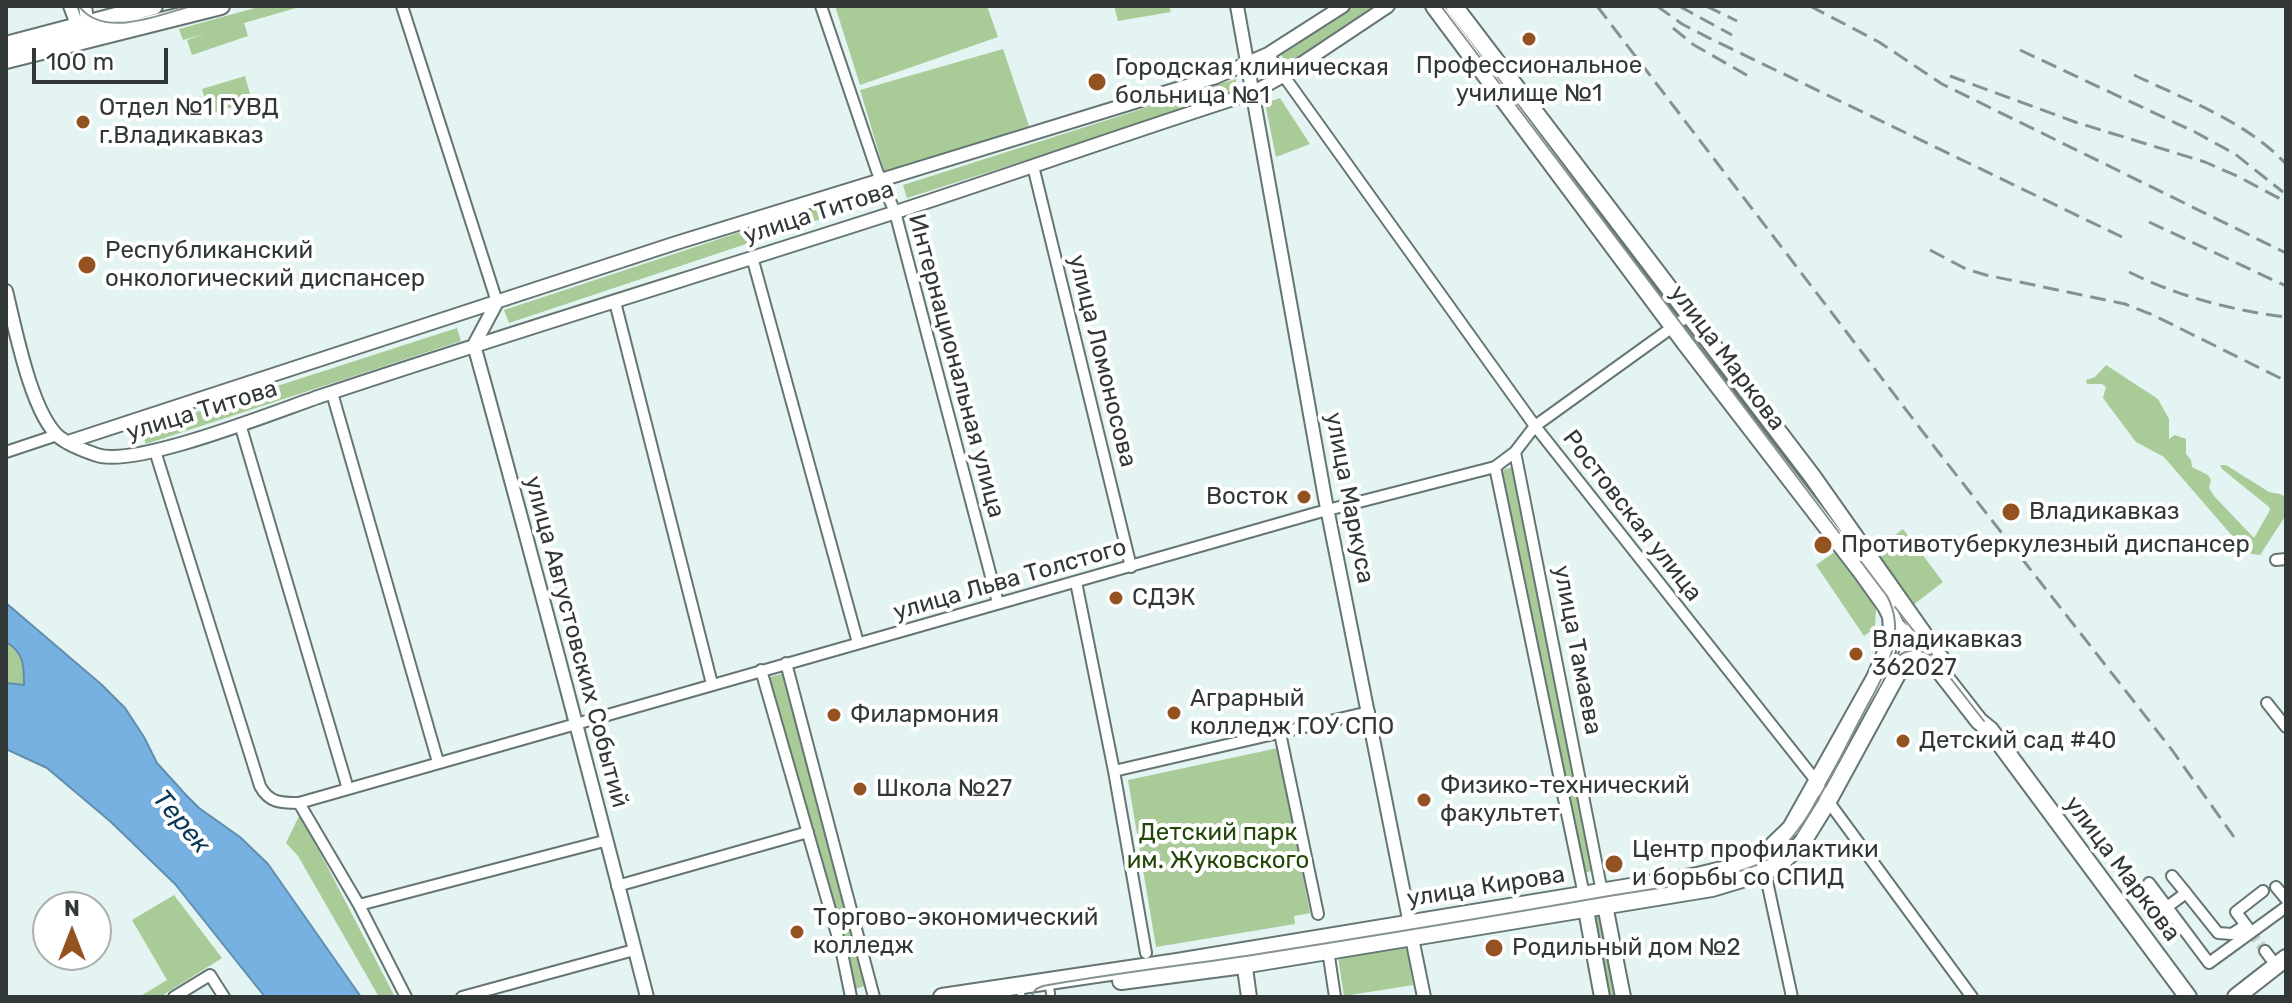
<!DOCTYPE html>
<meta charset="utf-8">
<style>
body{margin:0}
#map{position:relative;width:2292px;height:1003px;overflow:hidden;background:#e3f4f2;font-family:Rubik,sans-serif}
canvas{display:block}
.frame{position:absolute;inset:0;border:8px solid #323838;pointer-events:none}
.north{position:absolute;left:32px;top:891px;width:80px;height:80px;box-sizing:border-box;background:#fff;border:2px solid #adafaf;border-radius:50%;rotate:0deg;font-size:22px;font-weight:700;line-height:32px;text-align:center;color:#323838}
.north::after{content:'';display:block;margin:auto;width:28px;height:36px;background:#955221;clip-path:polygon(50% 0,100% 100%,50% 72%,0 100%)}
.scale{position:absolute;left:32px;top:48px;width:136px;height:36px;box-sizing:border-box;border:4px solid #323838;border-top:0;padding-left:10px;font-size:24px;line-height:28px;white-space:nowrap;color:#323838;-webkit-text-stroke:6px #fff;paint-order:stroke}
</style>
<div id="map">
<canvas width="2292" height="1003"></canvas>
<div class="frame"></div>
<div class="north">N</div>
<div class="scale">100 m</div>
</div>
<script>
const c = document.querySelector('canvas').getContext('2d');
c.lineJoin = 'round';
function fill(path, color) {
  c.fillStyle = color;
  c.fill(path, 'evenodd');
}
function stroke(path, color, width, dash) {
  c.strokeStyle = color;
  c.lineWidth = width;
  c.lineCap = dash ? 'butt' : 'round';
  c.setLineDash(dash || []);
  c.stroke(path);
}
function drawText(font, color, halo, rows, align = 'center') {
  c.font = font + ' Rubik,sans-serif';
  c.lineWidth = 8;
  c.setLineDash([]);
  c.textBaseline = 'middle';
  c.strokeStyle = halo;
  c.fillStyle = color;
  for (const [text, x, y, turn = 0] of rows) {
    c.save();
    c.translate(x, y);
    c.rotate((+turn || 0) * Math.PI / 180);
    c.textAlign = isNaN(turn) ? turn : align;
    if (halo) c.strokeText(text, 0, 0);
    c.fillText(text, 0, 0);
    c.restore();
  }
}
fill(new Path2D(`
 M 262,6 L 303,6 L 244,23 L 248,36 L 192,55 L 187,40 L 205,34 L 183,40 L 179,29 Z
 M 835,6 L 987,6 L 998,37 L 860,85 Z
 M 1114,6 L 1169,6 L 1171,12 L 1118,21 Z
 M 1353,6 L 1382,6 L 1288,66 L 1280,53 Z
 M 1003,49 L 1029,126 L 885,173 L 860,90 Z
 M 245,76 L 252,101 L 209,114 L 202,89 Z
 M 1236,79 L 1236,92 L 1222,98 L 907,198 L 903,185 Z
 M 1280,98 L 1310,144 L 1276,157 L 1265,103 Z
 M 871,189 L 875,201 L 509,323 L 504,310 Z
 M 457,328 L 461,341 L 146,444 L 141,430 Z
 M 2106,365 L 2158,399 L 2169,419 L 2169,439 L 2175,435 L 2186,439 L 2186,454 L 2191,460 L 2192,467 L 2208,475 L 2211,480 L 2209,488 L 2214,496 L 2254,538 L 2270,510 L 2269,507 L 2222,469 L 2220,465 L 2226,465 L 2269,492 L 2280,494 L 2285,497 L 2286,515 L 2260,555 L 2247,553 L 2164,457 L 2136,442 L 2103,398 L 2106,387 L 2102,384 L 2087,384 L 2086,380 L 2095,377 Z
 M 1513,467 L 1593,871 L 1581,873 L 1502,470 Z
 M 1903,529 L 1943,582 L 1913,605 L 1872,552 Z
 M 1836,551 L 1872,600 L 1876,609 L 1875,628 L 1864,636 L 1816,565 Z
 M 6,642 C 24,652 23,666 24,685 L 6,683 Z
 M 782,674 L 868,985 L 855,989 L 769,677 Z
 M 1278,748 L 1310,913 L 1294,916 L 1295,924 L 1156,947 L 1128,780 Z
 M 300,814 L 395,997 L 379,997 L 298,856 L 286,843 Z
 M 174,895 L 222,958 L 160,997 L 139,997 L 167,980 L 132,920 Z
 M 1603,915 L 1619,997 L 1606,997 L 1591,917 Z
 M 1407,946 L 1413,985 L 1344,996 L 1338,957 Z`), '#a9cb97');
const water = new Path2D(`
 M 6,603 L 102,685 L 125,708 L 144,737 L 157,763 L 186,795 L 199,808 L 240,837 L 268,864 L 361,997 L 265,997 L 175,884 L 111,822 L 47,768 L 6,749 L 6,683 L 24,685 C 24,666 24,652 6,642 Z`);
fill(water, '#76b1e1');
stroke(water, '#628dae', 2);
stroke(new Path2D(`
 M 2151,919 L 2167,907
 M 2251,932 L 2265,951`), '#c0cecd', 10, [10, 5]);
const pedestrian = new Path2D(`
 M 1050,990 L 1051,997
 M 1021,995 L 1021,997`);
const minor = new Path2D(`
 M 402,6 L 497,302
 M 821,6 L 877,171 L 895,212 L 998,603
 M 1268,54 L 1535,426 L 1813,777 L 1828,801 L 1972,997
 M 1033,166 L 1131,567
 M 752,257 L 858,643
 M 615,302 L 712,684
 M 332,393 L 438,762
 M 240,424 L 348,789
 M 155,451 L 260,786 C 269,803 281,803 299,803 L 1316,513 L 1495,467 L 1515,452 L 1535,426 L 1688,316
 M 6,452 L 57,435
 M 1515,452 L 1602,892
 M 1495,467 L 1584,895
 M 2276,560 L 2286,559
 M 1076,582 L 1114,771 L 1146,953
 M 786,663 L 874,997
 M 761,670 L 841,948 L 851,997
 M 2267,703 L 2286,727
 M 1280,733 L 1318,914
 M 1114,771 L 1369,712
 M 299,803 L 359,905 L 406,997
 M 1765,872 L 1792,997
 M 2172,876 L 2186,893
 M 2149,883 L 2209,963 L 2286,907
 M 617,886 L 808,832
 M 2276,887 L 2286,899
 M 359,905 L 604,841
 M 2167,907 L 2186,893 L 2218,933 L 2232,934 L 2246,925
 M 2248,928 L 2236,912 L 2263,891
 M 1328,950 L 1335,997
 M 2265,951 L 2276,965
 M 174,997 L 210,975 L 224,997
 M 462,997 L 634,950`);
const tertiary = new Path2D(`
 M 70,6 L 79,30
 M 85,6 L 88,28
 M 1237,6 L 1325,498 L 1410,924
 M 6,291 C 15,327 31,413 59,437 C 69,445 85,451 97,455 C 136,468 277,411 321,396 C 512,332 704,274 896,212 C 1015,173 1133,131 1252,93 L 1283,76 L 1388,6
 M 497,302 L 474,345 C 534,562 591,779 647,997
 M 68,442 L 676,243 L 1216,77 L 1268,54 L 1343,6
 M 1412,938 L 1424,997`);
const secondary = new Path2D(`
 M 1603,895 L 1623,997
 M 1584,899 L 1602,997
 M 1243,954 L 1249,997`);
const primary = new Path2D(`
 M 1434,6 L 1686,344 L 1861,571 L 1886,606 L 1896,626 L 1936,666 L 1979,721 L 1990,730 L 2188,997
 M 1454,6 L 1812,476 L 1941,659
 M 6,45 L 154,6
 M 6,60 L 221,6
 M 1121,981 L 1236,966 L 1712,888 L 1765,872 L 1784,860 L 1802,843 L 1828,801 L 1907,656 L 1915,633 L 1915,623
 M 942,997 L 1177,962 L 1697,876 L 1744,865 L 1761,857 L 1791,828 L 1875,678 L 1887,650 L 1892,630 L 1891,617
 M 2236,997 L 2286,958`);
stroke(pedestrian, '#657573', 11);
stroke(minor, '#657573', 14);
stroke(tertiary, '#657573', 16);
stroke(secondary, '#657573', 18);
stroke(primary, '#657573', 20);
stroke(pedestrian, '#fff', 7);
stroke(minor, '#fff', 10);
stroke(tertiary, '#fff', 12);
stroke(secondary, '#fff', 14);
stroke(primary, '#fff', 16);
stroke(new Path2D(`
 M 79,6 C 103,39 159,15 191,6
 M 1895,607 L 1984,721
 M 1896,658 C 1908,647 1923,648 1935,659
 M 1031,997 L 1036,989 L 1043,986 C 1110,974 1178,966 1246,956 C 1367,937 1489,917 1609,896 C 1650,889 1742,879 1773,856 C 1810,828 1840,756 1863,714 C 1882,678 1909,636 1887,596 L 1441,6`), '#869291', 2);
stroke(new Path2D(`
 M 1597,6 L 1936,449 L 2172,750 L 2234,837
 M 1657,6 L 1682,24 L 1711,39 L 2122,237
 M 1679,6 L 1732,35
 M 1706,6 L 1737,21
 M 1810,6 L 1879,42 L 1942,84 L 2286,253
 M 1673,28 L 1694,45 L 1750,77
 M 2020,50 L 2195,132 L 2235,154 L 2283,192
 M 2134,75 C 2186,100 2246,121 2286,164
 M 1950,76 L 2075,122 L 2205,162 L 2237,176 L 2286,202
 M 2149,222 L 2286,286
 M 1930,250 L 1966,269 L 1986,275 L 2125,304 L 2153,315 L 2286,381
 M 2129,272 C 2180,297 2230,310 2286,317`), '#869291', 3, [16, 8]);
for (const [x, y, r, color] of [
 [1529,39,8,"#955221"],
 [1097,82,10,"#955221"],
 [83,122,8,"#955221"],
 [87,265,10,"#955221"],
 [1304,497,8,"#955221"],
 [2011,512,10,"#955221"],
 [1823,545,10,"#955221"],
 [1116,598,8,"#955221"],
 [1856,654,8,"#955221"],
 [1174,713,8,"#955221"],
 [834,715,8,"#955221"],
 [1903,741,8,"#955221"],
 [860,789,8,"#955221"],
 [1424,800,8,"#955221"],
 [1614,864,10,"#955221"],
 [797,932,8,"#955221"],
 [1494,948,10,"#955221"]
]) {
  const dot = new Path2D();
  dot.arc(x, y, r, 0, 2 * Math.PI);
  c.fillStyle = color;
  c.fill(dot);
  stroke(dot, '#fff', 3);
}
drawText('24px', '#323838', '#fff', [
 ["Профессиональное",1529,66,"center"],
 ["училище №1",1529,94,"center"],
 ["Городская клиническая",1115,68],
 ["больница №1",1115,96],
 ["Отдел №1 ГУВД",99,108],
 ["г.Владикавказ",99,136],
 ["Республиканский",105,251],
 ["онкологический диспансер",105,279],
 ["Восток",1288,497,"right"],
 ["Владикавказ",2029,512],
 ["Противотуберкулезный диспансер",1841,545],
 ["СДЭК",1132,598],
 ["Владикавказ",1872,640],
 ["362027",1872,668],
 ["Аграрный",1190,699],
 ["колледж ГОУ СПО",1190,727],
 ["Филармония",850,715],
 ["Детский сад #40",1919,741],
 ["Физико-технический",1440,786],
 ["факультет",1440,814],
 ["Школа №27",876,789],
 ["Центр профилактики",1632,850],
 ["и борьбы со СПИД",1632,878],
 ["Торгово-экономический",813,918],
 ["колледж",813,946],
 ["Родильный дом №2",1512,948]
], 'left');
drawText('24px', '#323838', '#fff', [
 ["улица Титова",819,213,-18],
 ["улица Маркова",1727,358,53],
 ["улица Ломоносова",1102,361,76],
 ["Интернациональная улица",956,366,75],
 ["улица Титова",202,411,-17],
 ["улица Маркуса",1349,498,79],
 ["Ростовская улица",1632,516,52],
 ["улица Льва Толстого",1010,580,-16],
 ["улица Августовских Событий",576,642,75],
 ["улица Тамаева",1577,650,79],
 ["улица Маркова",2122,869,53],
 ["улица Кирова",1486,887,-9]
]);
drawText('24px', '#234706', '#fff', [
 ["Детский парк",1218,833],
 ["им. Жуковского",1218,861]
]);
drawText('italic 26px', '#083858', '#fff', [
 ["Терек",181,822,50]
]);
</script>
